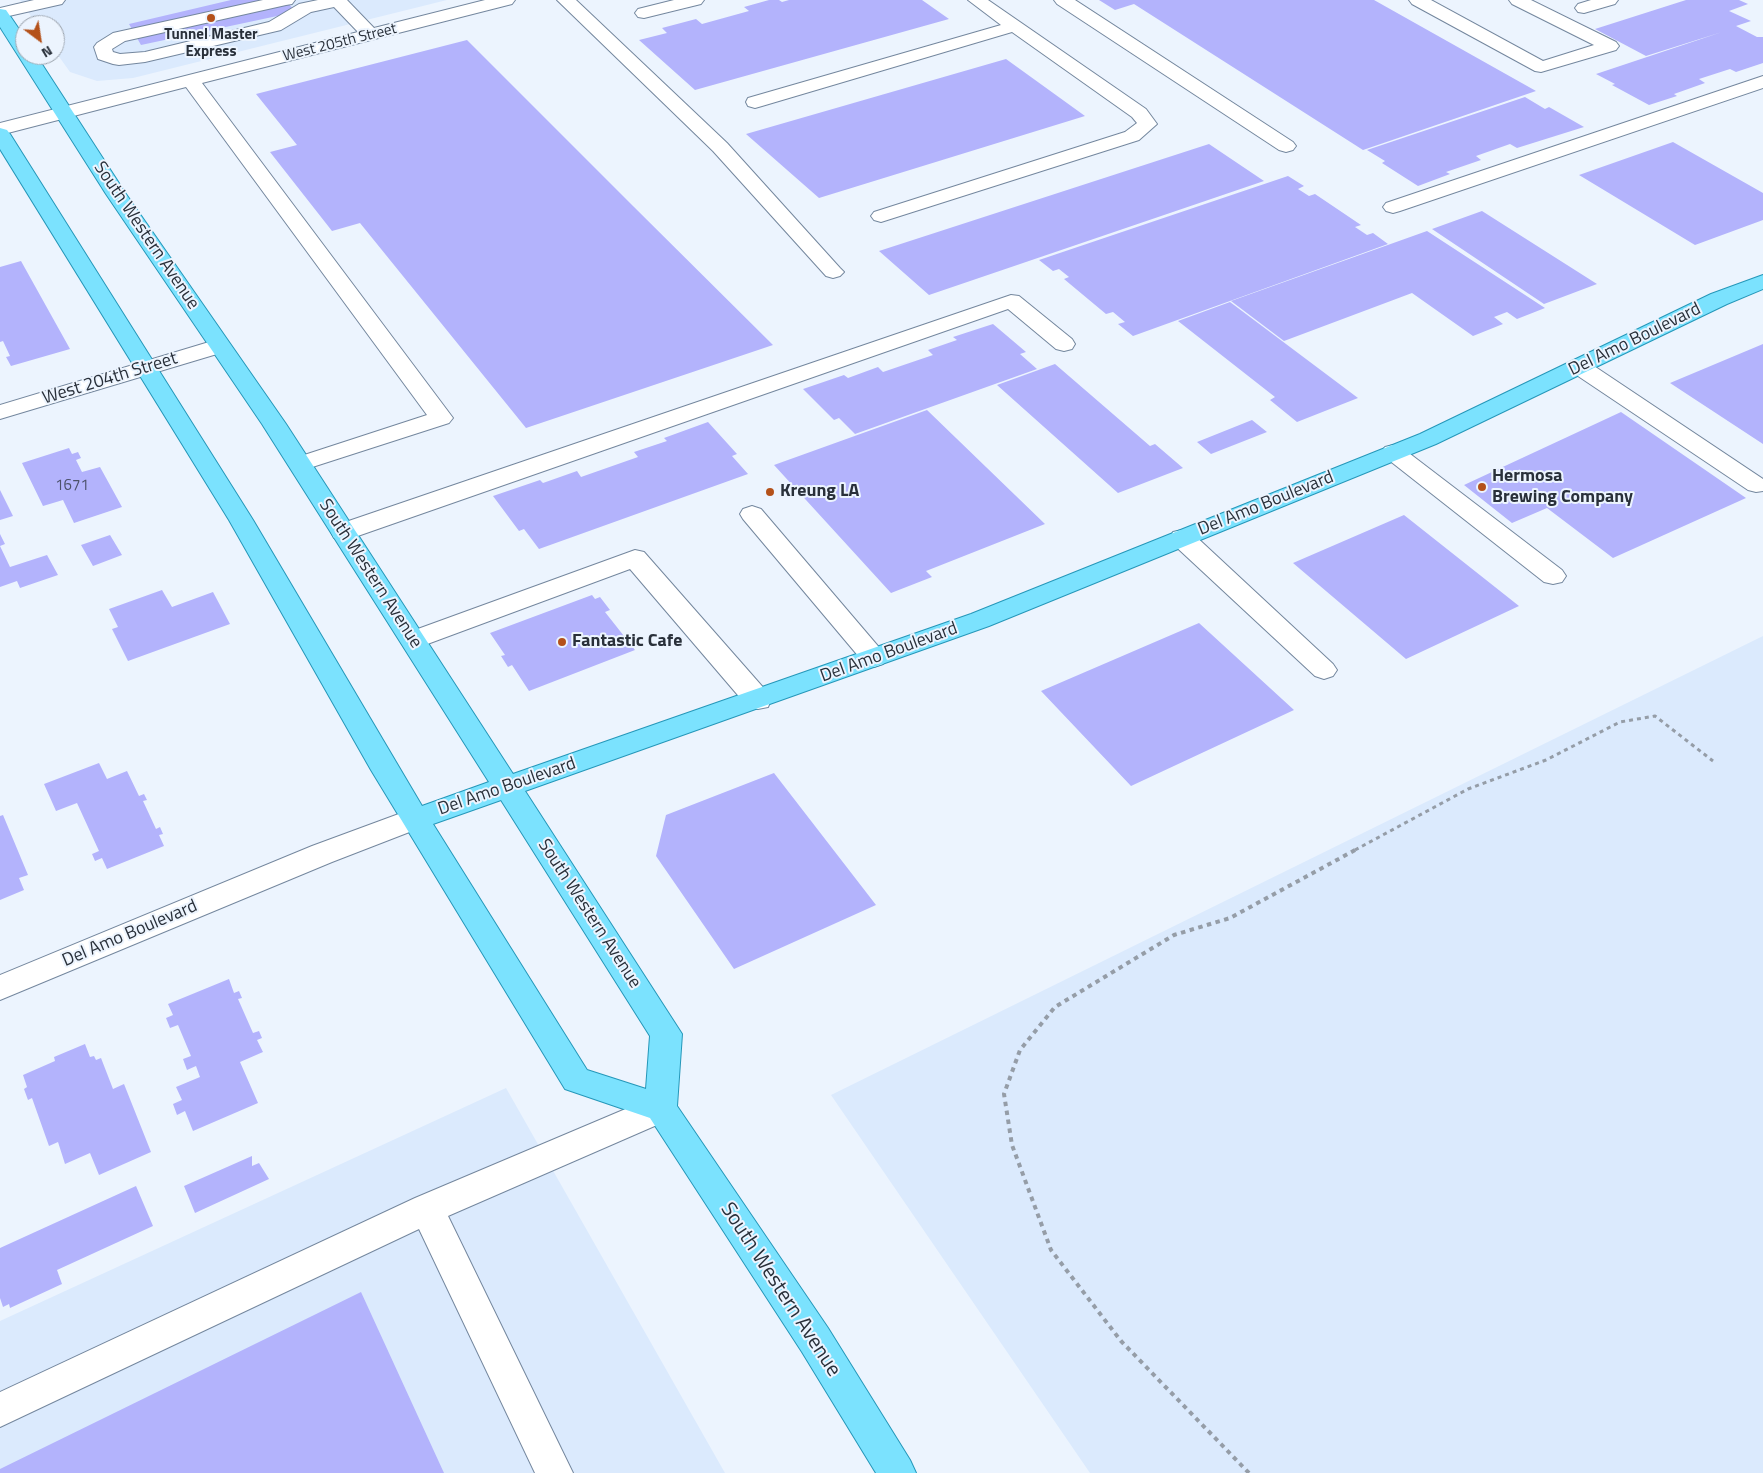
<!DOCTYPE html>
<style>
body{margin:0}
#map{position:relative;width:1763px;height:1473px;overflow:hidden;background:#ecf4fe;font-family:"Titillium Web",sans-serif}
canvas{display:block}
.north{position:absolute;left:15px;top:15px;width:50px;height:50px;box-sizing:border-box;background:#ecf4fe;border:1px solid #9ea6b0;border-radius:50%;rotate:149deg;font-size:14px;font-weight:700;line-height:20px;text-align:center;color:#29303a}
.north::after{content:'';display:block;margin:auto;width:18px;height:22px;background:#b4511a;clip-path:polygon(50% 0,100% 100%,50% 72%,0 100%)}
</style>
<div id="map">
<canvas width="1763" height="1473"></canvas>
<div class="north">N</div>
</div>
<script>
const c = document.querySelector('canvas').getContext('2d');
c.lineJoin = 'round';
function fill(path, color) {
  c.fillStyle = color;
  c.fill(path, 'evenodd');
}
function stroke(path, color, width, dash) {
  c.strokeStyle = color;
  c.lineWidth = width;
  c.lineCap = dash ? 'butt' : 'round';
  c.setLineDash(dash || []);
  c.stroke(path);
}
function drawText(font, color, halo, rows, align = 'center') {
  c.font = font + ' "Titillium Web",sans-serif';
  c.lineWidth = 4;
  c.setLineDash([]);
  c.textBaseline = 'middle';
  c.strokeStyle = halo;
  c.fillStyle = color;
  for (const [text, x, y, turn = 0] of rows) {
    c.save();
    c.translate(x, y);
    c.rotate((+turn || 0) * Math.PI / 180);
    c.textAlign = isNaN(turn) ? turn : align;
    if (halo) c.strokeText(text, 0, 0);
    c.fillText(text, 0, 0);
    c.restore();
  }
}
fill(new Path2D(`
 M 20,0 L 447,0 L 133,78 L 97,81 L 70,72 L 55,51 L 55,25 L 37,25 Z
 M 1763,636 L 1763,1473 L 1090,1473 L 831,1095 Z
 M 506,1088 L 725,1473 L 0,1473 L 0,1321 Z`), '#dbeafd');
fill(new Path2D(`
 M 231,0 L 285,0 L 296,12 L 141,45 L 129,24 Z
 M 769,0 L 779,0 L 782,2 L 789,0 L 922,0 L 949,19 L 695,90 L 639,40 L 667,33 L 662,28 L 696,19 L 702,24 L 749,11 L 744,7 Z
 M 1099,0 L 1374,0 L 1536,91 L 1363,150 L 1134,4 L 1115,10 Z
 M 1686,0 L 1739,0 L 1748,4 L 1729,11 L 1751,21 L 1736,26 L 1757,37 L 1763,37 L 1763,63 L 1736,72 L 1730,69 L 1699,79 L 1705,83 L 1674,94 L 1677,96 L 1649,105 L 1612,85 L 1615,84 L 1596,74 L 1722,32 L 1646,56 L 1595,29 Z
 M 467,40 L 633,206 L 773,345 L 526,428 L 360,223 L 332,231 L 270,152 L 297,145 L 256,94 Z
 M 1006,59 L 1085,116 L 819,198 L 746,134 Z
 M 1525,97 L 1545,109 L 1549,107 L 1584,127 L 1517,148 L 1510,144 L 1476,156 L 1481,160 L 1446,172 L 1450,174 L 1418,186 L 1382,163 L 1385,161 L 1367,150 Z
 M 1673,142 L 1763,193 L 1763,220 L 1695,245 L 1579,175 Z
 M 1209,144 L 1264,181 L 929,295 L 879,251 Z
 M 1288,176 L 1304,186 L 1298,189 L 1309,196 L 1315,194 L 1361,225 L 1355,227 L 1367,235 L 1373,233 L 1388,244 L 1133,336 L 1118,324 L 1125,322 L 1113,312 L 1106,314 L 1064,279 L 1069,277 L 1059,269 L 1053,271 L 1039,260 Z
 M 1482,211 L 1597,284 L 1544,304 L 1432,229 Z
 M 1427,231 L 1545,308 L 1517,319 L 1507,312 L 1494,317 L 1503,324 L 1473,336 L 1412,293 L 1284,341 L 1231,301 Z
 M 21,261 L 70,349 L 11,366 L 6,357 L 10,356 L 3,341 L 0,342 L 0,267 Z
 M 1230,302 L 1358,398 L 1297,422 L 1270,400 L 1275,397 L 1178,321 Z
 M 993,324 L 1026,352 L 1020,354 L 1037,369 L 855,434 L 839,418 L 834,420 L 803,389 L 844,375 L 848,378 L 878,367 L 883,372 L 933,355 L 928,350 L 957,340 L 953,337 Z
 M 1763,344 L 1763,444 L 1670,383 Z
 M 1055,364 L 1150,446 L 1155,444 L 1183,468 L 1118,493 L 997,385 Z
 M 927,410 L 1045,524 L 926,571 L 932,577 L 891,593 L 774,465 Z
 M 1621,412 L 1746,498 L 1613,558 L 1547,508 L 1512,523 L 1464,485 Z
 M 1252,420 L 1267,432 L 1211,454 L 1197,442 Z
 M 708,422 L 737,454 L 732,456 L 748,474 L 539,549 L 524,529 L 519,531 L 493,496 L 540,480 L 543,483 L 577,471 L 581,477 L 638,457 L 634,452 L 667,441 L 664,438 Z
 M 69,448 L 72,454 L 78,452 L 81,458 L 76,460 L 82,472 L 100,467 L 122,507 L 74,523 L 63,500 L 43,506 L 22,463 Z
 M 0,490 L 13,516 L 0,520 Z
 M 1404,515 L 1519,606 L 1406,659 L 1293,563 Z
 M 0,534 L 5,544 L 0,546 L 10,567 L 47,555 L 58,575 L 20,588 L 17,581 L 0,587 Z
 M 110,535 L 122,555 L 93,566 L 81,545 Z
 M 162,590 L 172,607 L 213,592 L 230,624 L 128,661 L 112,629 L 118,627 L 109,609 Z
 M 592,595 L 595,599 L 600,597 L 610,610 L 605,612 L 635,650 L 529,691 L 512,665 L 508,667 L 501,656 L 505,655 L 490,633 Z
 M 1199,623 L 1294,710 L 1131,786 L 1041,691 Z
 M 99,763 L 107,779 L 127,771 L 139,796 L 144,794 L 147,800 L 143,801 L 156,829 L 160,827 L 163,834 L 159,835 L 164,846 L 107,869 L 102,858 L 95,861 L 92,854 L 99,851 L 77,803 L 56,811 L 44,784 Z
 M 774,773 L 876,905 L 734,969 L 656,856 L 666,815 Z
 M 3,815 L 28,875 L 19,878 L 24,890 L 0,900 L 0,816 Z
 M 229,979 L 234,993 L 239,991 L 242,998 L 238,999 L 253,1033 L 259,1031 L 262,1038 L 257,1040 L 263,1052 L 240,1062 L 258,1103 L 193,1131 L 185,1111 L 177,1115 L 173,1104 L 182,1100 L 176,1087 L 200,1077 L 196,1066 L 187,1070 L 183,1059 L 191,1056 L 178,1025 L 170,1028 L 166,1018 L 173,1015 L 168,1004 Z
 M 85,1044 L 90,1057 L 94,1056 L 96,1060 L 101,1058 L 113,1089 L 124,1084 L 151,1152 L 99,1175 L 90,1153 L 65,1164 L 58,1142 L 49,1146 L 32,1098 L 28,1100 L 24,1089 L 27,1087 L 23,1075 L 55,1061 L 54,1057 Z
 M 252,1156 L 252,1166 L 259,1163 L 269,1179 L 195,1213 L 184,1186 Z
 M 136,1186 L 153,1226 L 57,1270 L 62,1284 L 10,1308 L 9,1304 L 3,1307 L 0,1298 L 0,1248 Z
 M 361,1292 L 444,1473 L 0,1473 L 0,1469 Z`), '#b3b3fc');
const minor = new Path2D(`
 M 34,0 L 65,0 L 62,4 L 0,18 L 0,8 Z
 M 263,0 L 295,0 L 292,4 L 286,5 L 125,41 L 112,49 L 113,52 L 120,54 L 145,52 L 269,22 L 299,4 L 318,0 L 347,0 L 374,28 L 485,0 L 515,0 L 512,4 L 202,83 L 453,418 L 449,423 L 300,471 L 292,469 L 288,464 L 292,459 L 427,415 L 186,87 L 0,135 L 0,123 L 358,32 L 334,7 L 311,12 L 281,30 L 145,62 L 119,65 L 113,64 L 98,59 L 94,47 L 97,43 L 113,33 Z
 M 557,0 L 576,0 L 727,143 L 840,268 L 844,272 L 840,276 L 833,278 L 826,276 L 713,151 Z
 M 674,0 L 704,0 L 701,4 L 644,18 L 638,17 L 635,13 L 638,9 Z
 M 968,0 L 988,0 L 1146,109 L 1157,124 L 1139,140 L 881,222 L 874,220 L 871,216 L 874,212 L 1125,132 L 1137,123 L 1132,117 L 1012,32 L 762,106 L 755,108 L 748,106 L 746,102 L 748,98 L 1001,25 Z
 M 1054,0 L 1075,0 L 1293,142 L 1296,146 L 1293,150 L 1286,152 L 1279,150 L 1057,4 Z
 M 1409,0 L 1431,0 L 1543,61 L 1594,45 L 1512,4 L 1509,0 L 1531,0 L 1616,42 L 1619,46 L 1616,50 L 1541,72 L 1535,71 L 1412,4 Z
 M 1591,0 L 1618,0 L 1615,4 L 1584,13 L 1578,12 L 1575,8 L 1578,4 Z
 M 1763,76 L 1763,88 L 1400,211 L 1393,213 L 1386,211 L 1383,207 L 1386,203 Z
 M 1011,295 L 1019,296 L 1072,339 L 1075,344 L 1072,349 L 1064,351 L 1056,349 L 1008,309 L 352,538 L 343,540 L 334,538 L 331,532 L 334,526 Z
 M 219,339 L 227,341 L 230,346 L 227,351 L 0,419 L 0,405 Z
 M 1580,360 L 1588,362 L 1763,479 L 1763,491 L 1756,492 L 1748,490 L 1572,372 L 1569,367 L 1572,362 Z
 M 1393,445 L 1401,447 L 1562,570 L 1566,576 L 1562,582 L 1553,584 L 1544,582 L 1385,457 L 1381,452 L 1385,447 Z
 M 752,506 L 761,509 L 883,652 L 887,658 L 883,664 L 874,667 L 865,664 L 743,519 L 740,514 L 743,509 Z
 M 1182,530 L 1191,532 L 1333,664 L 1337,670 L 1333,676 L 1324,679 L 1315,676 L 1173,544 L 1170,538 L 1173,532 Z
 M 635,550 L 644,552 L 768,693 L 771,700 L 768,707 L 758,709 L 748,707 L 630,569 L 422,646 L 413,649 L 404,646 L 400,640 L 404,634 Z
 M 415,808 L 425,812 L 429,819 L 425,826 L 332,862 L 0,1000 L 0,975 L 312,846 Z
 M 661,1094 L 673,1098 L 677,1108 L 673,1118 L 448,1216 L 573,1473 L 535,1473 L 419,1229 L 0,1427 L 0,1392 L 415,1198 Z`);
const major = new Path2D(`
 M 0,9 L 6,10 L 25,38 L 25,55 L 36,55 L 126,194 L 286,424 L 513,774 L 971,614 L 1420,434 L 1711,294 L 1763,275 L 1763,289 L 1727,304 L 1436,444 L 989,626 L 525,791 L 682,1034 L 677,1106 L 828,1328 L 910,1460 L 916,1473 L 876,1473 L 802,1352 L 650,1118 L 565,1089 L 371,770 L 229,520 L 0,149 L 0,128 L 7,130 L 10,134 L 253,520 L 422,806 L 489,782 L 262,424 L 106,194 L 0,27 ZM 501,800 L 650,1036 L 646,1089 L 587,1070 L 433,824 Z`);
stroke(minor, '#74879e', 2);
stroke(major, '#2597b9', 2);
stroke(new Path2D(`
 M 1355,850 L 1468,789 L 1546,760 L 1620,722 L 1655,716 L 1713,761`), '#959da7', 3, [4, 4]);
stroke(new Path2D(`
 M 1249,1473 L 1121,1341 L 1051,1250 L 1012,1145 L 1004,1094 L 1020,1050 L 1055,1007 L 1174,935 L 1230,918 L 1357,849`), '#959da7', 4, [4.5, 4.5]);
fill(minor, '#fff');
fill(major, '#7be2fe');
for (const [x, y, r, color] of [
 [211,18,5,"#b4511a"],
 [1482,487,5,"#b4511a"],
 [770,492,5,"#b4511a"],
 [562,642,5,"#b4511a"]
]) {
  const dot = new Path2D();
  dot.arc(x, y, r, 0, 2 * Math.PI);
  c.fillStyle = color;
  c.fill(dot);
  stroke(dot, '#ecf4fe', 2);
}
drawText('bold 15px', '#29303a', '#ecf4fe', [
 ["Tunnel Master",211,35],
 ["Express",211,52]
]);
drawText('15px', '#29303a', '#ecf4fe', [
 ["West 205th Street",340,43,-14]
]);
drawText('15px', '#4c516a', null, [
 ["1671",72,486]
]);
drawText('18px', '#29303a', '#ecf4fe', [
 ["South Western Avenue",146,236,56],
 ["Del Amo Boulevard",1635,340,-26],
 ["West 204th Street",110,379,-17],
 ["Del Amo Boulevard",1266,504,-22],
 ["South Western Avenue",370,574,57],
 ["Del Amo Boulevard",889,653,-20],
 ["Del Amo Boulevard",507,787,-19],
 ["South Western Avenue",589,914,57],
 ["Del Amo Boulevard",130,934,-23]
]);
drawText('bold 18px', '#29303a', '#ecf4fe', [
 ["Hermosa",1492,477],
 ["Brewing Company",1492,498],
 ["Kreung LA",780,492],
 ["Fantastic Cafe",572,642]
], 'left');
drawText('21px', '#29303a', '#ecf4fe', [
 ["South Western Avenue",780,1290,57]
]);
</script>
